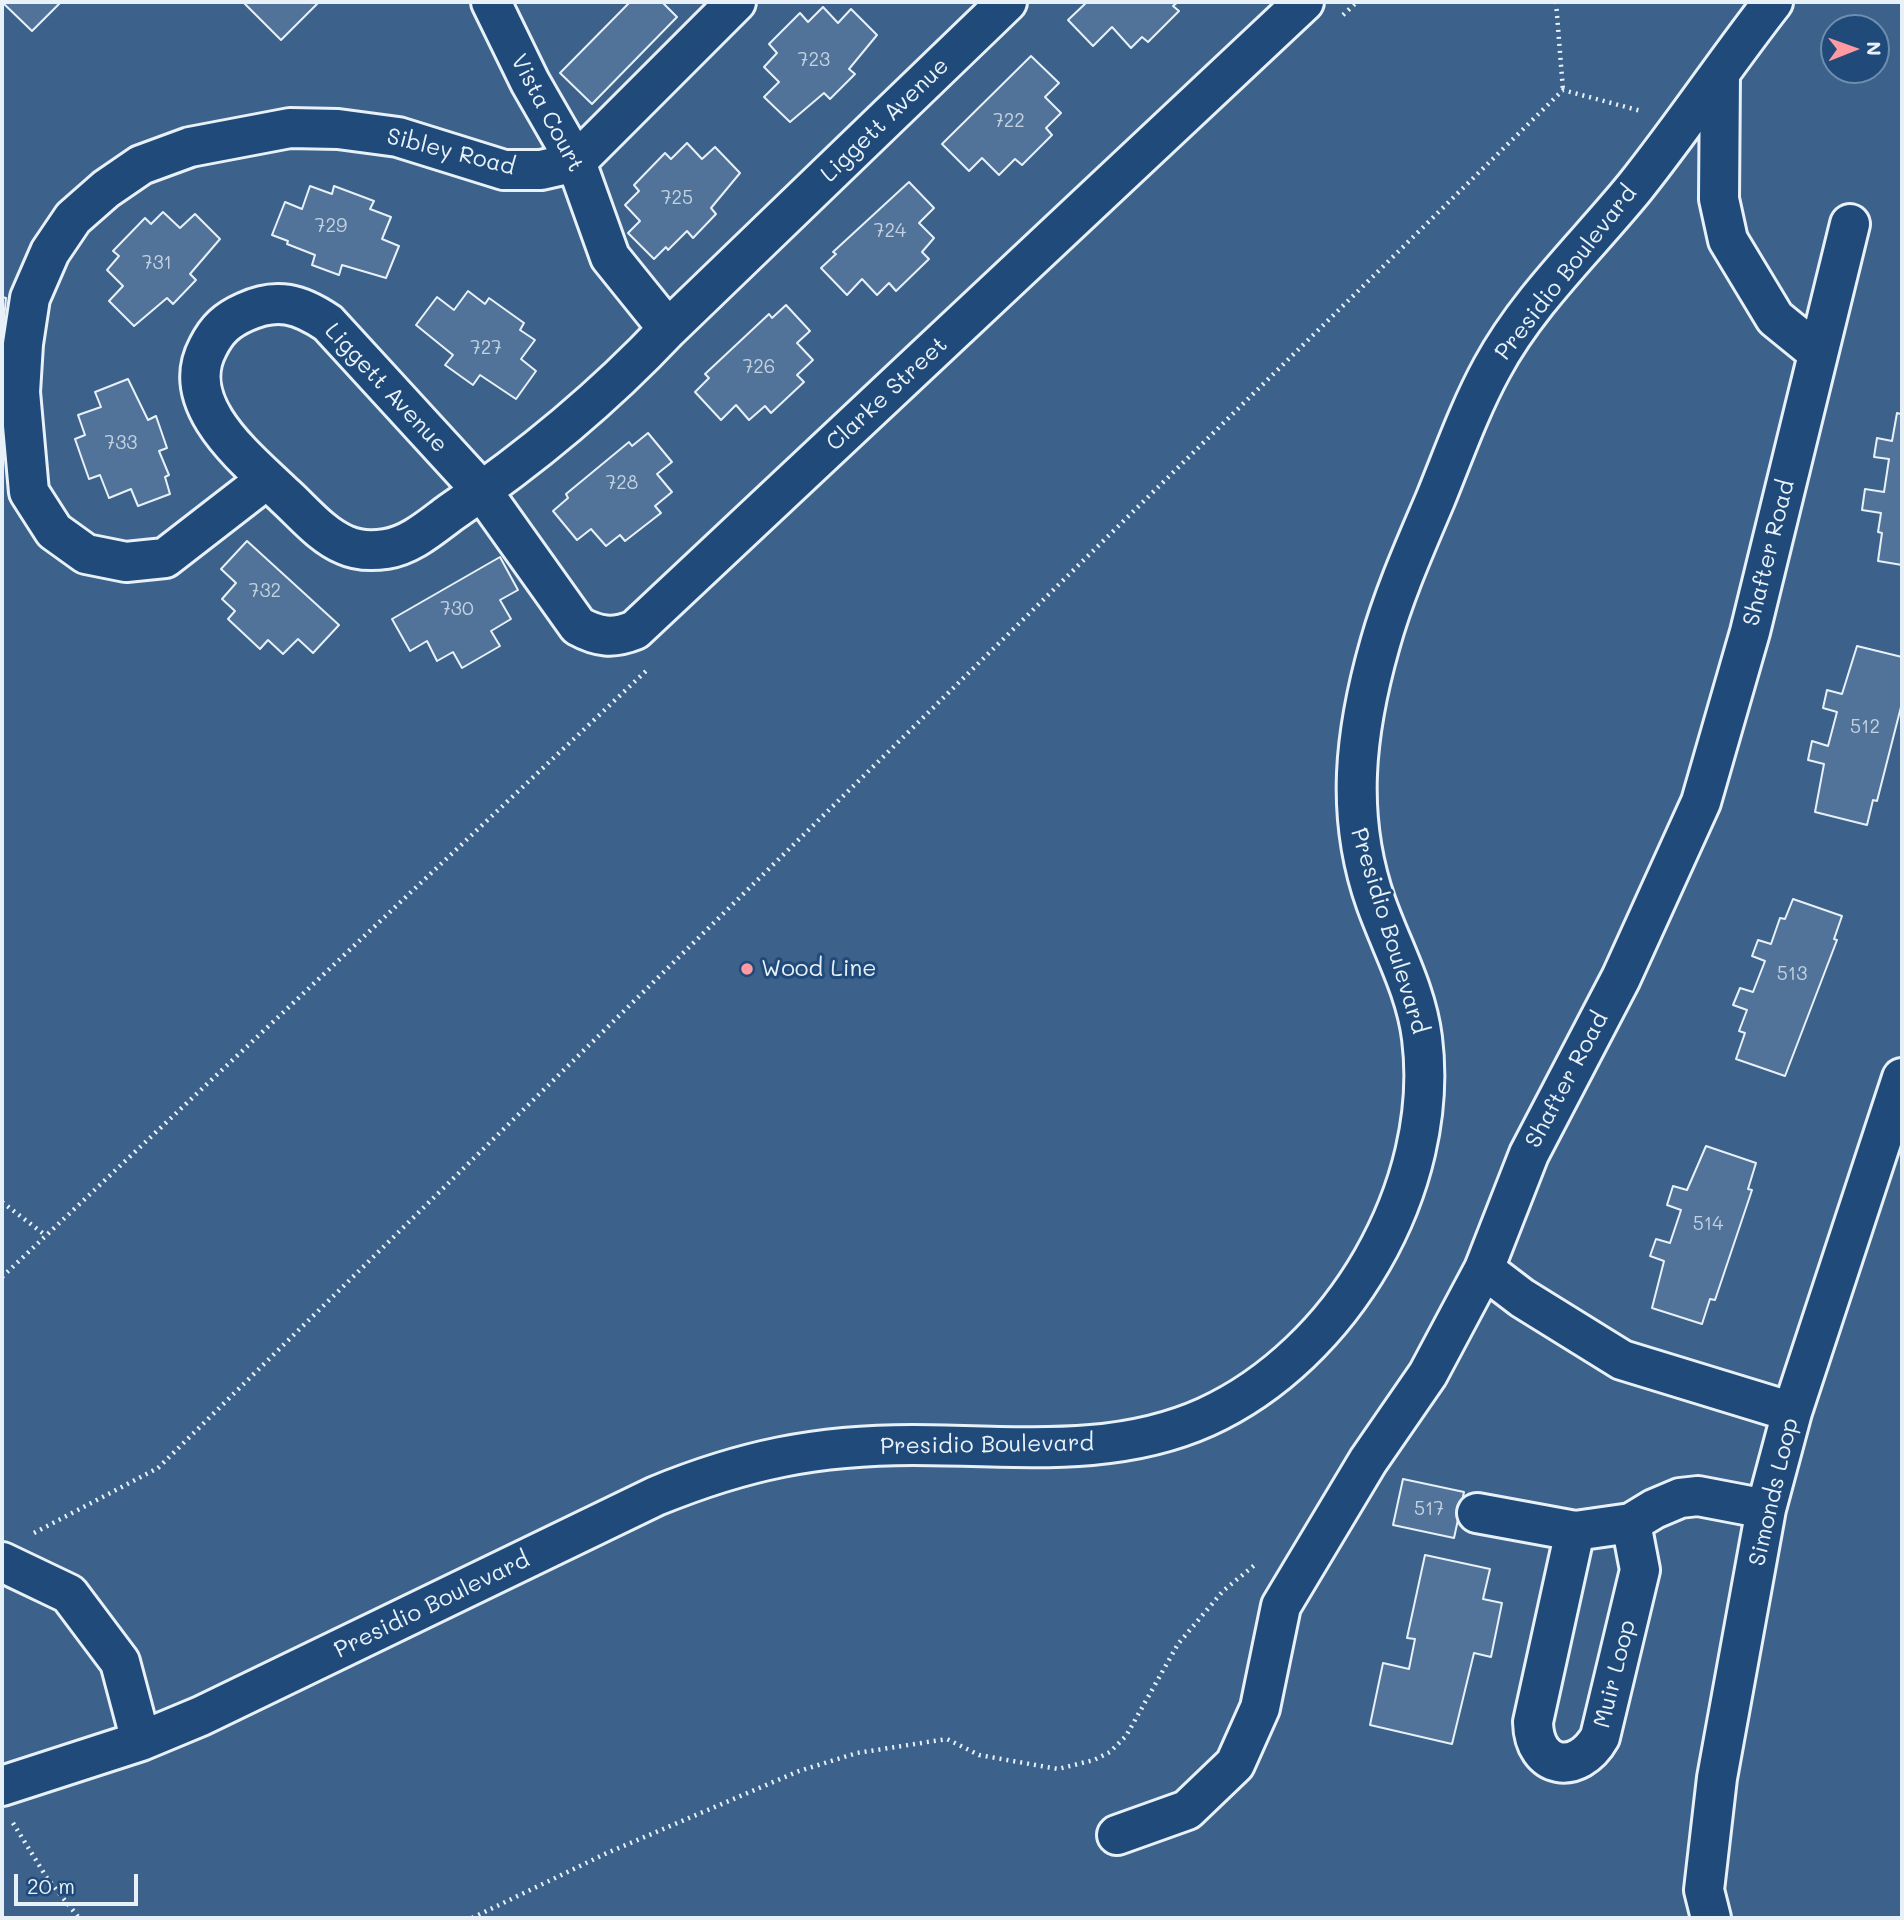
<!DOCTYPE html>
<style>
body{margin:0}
#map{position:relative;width:1904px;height:1920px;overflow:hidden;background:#1f4a7a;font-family:Mali,sans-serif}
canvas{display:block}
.frame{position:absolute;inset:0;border:4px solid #e8f1f8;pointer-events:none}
.north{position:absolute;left:1820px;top:14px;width:70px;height:70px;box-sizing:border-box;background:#1f4a7a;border:2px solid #6f8dac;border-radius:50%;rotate:89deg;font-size:19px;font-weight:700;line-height:28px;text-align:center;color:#e8f1f8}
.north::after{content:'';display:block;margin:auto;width:24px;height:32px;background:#ff9aa2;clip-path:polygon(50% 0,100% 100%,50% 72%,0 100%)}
.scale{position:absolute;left:14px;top:1874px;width:124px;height:32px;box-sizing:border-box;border:4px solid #e8f1f8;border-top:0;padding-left:9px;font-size:21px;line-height:24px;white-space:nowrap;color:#e8f1f8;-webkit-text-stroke:5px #1f4a7a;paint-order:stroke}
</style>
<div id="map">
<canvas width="1904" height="1920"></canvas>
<div class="frame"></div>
<div class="north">N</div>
<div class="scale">20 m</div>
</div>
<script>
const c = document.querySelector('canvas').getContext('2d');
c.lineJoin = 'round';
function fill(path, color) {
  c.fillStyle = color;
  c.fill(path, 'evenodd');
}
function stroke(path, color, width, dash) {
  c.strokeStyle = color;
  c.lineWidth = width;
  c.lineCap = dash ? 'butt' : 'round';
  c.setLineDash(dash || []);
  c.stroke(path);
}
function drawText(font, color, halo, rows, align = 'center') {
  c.font = font + ' Mali,sans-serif';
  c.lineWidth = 6;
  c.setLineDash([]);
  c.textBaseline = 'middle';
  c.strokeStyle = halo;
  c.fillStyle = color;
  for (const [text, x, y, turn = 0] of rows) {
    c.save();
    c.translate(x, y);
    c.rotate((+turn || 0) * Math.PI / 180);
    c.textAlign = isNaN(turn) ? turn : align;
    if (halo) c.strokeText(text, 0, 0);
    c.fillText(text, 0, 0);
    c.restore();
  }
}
fill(new Path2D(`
 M 2,2 L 1902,2 L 1902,1918 L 2,1918 ZM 1834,28 L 1876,28 L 1876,70 L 1834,70 Z`), '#3c628c');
const building = new Path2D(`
 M 2,2 L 61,2 L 32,31 Z
 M 243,2 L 319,2 L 281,40 Z
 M 630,2 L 662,2 L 677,17 L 592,104 L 560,73 Z
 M 1087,2 L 1178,2 L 1173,6 L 1179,11 L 1148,42 L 1142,37 L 1131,48 L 1112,27 L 1093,46 L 1068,20 Z
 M 823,7 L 838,23 L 851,9 L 877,35 L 849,69 L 855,74 L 830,99 L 824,93 L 790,122 L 764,97 L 779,82 L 764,67 L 777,53 L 769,44 L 800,13 L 808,22 Z
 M 1031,56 L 1059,83 L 1045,97 L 1061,113 L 1046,128 L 1052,135 L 1022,165 L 1015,159 L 999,175 L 982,158 L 969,171 L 942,144 Z
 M 687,143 L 702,159 L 715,147 L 740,173 L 711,208 L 716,214 L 693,238 L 687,231 L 668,250 L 666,247 L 654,259 L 628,233 L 640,221 L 625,205 L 639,191 L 634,185 L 665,153 L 671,159 Z
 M 909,182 L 934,208 L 919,223 L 934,238 L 922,252 L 929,259 L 896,291 L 889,283 L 877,295 L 862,279 L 847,295 L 821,268 L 836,254 L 833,252 Z
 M 310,186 L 332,194 L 334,186 L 374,201 L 370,209 L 391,217 L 382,239 L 399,246 L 386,278 L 342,265 L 339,275 L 312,265 L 315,255 L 287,244 L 288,241 L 272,235 L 285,202 L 302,209 Z
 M 163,212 L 180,228 L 195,214 L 220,239 L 190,274 L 196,280 L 173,304 L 167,298 L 134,326 L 109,301 L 123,286 L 107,270 L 119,256 L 113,251 L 145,218 L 151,224 Z
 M 468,291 L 485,304 L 489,298 L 524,323 L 520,330 L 535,340 L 521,359 L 536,371 L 516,399 L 480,375 L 473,385 L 445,365 L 453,355 L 416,325 L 437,297 L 454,310 Z
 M 2,297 L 6,298 L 2,340 Z
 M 786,305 L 810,331 L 797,343 L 813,360 L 797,375 L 804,382 L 771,413 L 765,406 L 749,420 L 736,405 L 721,420 L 695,392 L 709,378 L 705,374 L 769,314 L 772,318 Z
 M 128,379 L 148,420 L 156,416 L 167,448 L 159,451 L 169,475 L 165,477 L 170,494 L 138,506 L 131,489 L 109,498 L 100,475 L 89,479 L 75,439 L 85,435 L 78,415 L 101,407 L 95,392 Z
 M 1902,406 L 1902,565 L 1878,561 L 1882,533 L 1878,532 L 1881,513 L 1862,510 L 1865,489 L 1884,492 L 1889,459 L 1874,457 L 1877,438 L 1892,441 L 1897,413 L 1901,414 Z
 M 648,433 L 672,462 L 657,474 L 672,492 L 655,506 L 661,513 L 625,541 L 620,535 L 606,546 L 591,529 L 577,540 L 553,511 L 568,498 L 566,494 L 629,442 L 632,446 Z
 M 247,541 L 339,625 L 313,653 L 298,639 L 283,654 L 268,640 L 260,649 L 228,619 L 235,611 L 222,599 L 236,583 L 221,569 Z
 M 500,557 L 518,590 L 500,600 L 511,619 L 491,631 L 500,646 L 462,668 L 453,652 L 437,661 L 427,641 L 410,651 L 392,619 Z
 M 1857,646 L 1902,657 L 1902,703 L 1877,801 L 1873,800 L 1867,825 L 1815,812 L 1824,764 L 1808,760 L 1812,741 L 1828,746 L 1837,712 L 1823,708 L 1827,690 L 1842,694 Z
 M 1793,899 L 1842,916 L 1834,939 L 1837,940 L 1785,1076 L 1736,1059 L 1745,1033 L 1739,1031 L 1747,1010 L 1733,1005 L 1740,988 L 1753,992 L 1765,961 L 1752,956 L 1758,940 L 1771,944 L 1780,918 L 1785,919 Z
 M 1706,1146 L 1756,1163 L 1748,1189 L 1752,1190 L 1715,1300 L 1710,1299 L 1702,1324 L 1652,1308 L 1664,1261 L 1650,1256 L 1656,1239 L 1670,1243 L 1681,1210 L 1667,1205 L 1673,1186 L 1687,1190 Z
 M 1403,1479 L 1464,1492 L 1454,1538 L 1393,1525 Z
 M 1425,1555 L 1490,1569 L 1483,1599 L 1502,1603 L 1491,1657 L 1474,1653 L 1452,1744 L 1370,1725 L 1383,1663 L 1409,1669 L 1415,1639 L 1407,1638 Z`);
fill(building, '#517399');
stroke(building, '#e8f1f8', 2);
const minor = new Path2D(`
 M 491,2 L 530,82 L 576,162 L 610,257 L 668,329
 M 1007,2 L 668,329 C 604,397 528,460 450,513 C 431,527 411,545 386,549 C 372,551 358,551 345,545 C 321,535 303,512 284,495 C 247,459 177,405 208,347 C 217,329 227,320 245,312 C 277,297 300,304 328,323 L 482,491 L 578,626 C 598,637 613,639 635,630 L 1304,2
 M 1720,74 L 1719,199 L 1728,240 L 1775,318 L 1818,353
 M 267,479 L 165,558 L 126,562 L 86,554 L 54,531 L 29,492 L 20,392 L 23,344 L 30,298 L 50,252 L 73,218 L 106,189 L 141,165 L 190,147 L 290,128 L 338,129 L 398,137 L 504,170 L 541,170 L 576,162 L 736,2
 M 1484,1269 L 1522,1298 L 1622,1360 L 1792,1412
 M 1477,1513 L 1575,1531 L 1631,1523 L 1654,1509 L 1680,1498 L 1698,1496 L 1766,1509
 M 1575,1531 L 1533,1722 C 1534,1770 1578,1776 1600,1737 L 1640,1570 L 1631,1523
 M 2,1562 L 69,1594 L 120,1662 L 141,1741
 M 2,1786 L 141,1741 L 201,1716 L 656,1496 C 744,1460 817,1445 913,1445 C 1012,1445 1113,1459 1206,1417 C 1342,1355 1441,1187 1422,1038 C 1416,990 1392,948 1376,903 C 1345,815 1355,732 1380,644 C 1394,594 1415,547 1435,500 C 1453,456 1469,410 1492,368 C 1528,301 1587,246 1635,187 C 1683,127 1726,62 1773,2
 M 1117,1835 L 1187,1810 L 1235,1764 L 1260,1708 L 1281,1606 L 1368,1461 L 1428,1374 L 1484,1269 L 1529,1154 L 1621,978 L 1701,802 L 1750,632 L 1850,224
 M 1711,1918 L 1704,1890 L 1717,1778 L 1766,1509 L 1792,1412 L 1902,1078`);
stroke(minor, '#e8f1f8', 44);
stroke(new Path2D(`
 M 1556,2 L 1563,90
 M 1343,15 L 1357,2
 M 2,1202 L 45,1235
 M 2,1277 L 646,671
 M 34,1533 L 158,1468 L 1563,90 L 1641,111
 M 13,1823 L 47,1878 L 79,1918
 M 472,1918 L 607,1853 L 799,1771 L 857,1753 L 947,1739 L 979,1755 L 1058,1769 L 1094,1760 L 1110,1752 L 1126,1736 L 1178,1644 L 1223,1591 L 1257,1563`), '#e8f1f8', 4.5, [2, 5]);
stroke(minor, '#1f4a7a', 38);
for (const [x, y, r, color] of [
 [747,969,7,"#ff9aa2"]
]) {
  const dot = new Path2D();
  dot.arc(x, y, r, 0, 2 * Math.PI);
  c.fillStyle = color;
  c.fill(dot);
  stroke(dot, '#1f4a7a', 2.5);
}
drawText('19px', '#c2d2e0', null, [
 ["723",814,60],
 ["722",1009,121],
 ["725",677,198],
 ["729",331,226],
 ["724",890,231],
 ["731",157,263],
 ["727",486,348],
 ["726",759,367],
 ["733",121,443],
 ["728",622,483],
 ["732",265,591],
 ["730",457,609],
 ["512",1865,727],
 ["513",1792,974],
 ["514",1708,1224],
 ["517",1429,1509]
]);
drawText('23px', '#e8f1f8', '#1f4a7a', [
 ["Vista Court",547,113,62],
 ["Liggett Avenue",885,120,-44],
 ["Sibley Road",451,152,14],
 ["Presidio Boulevard",1566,273,-52],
 ["Liggett Avenue",386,388,47],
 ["Clarke Street",887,394,-43],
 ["Shafter Road",1769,553,-76],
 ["Presidio Boulevard",1389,931,73],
 ["Shafter Road",1567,1080,-62],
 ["Presidio Boulevard",987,1445,-1],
 ["Simonds Loop",1774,1492,-77],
 ["Presidio Boulevard",432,1605,-26],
 ["Muir Loop",1615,1674,-76]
]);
drawText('23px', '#e8f1f8', '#1f4a7a', [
 ["Wood Line",761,969]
], 'left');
</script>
